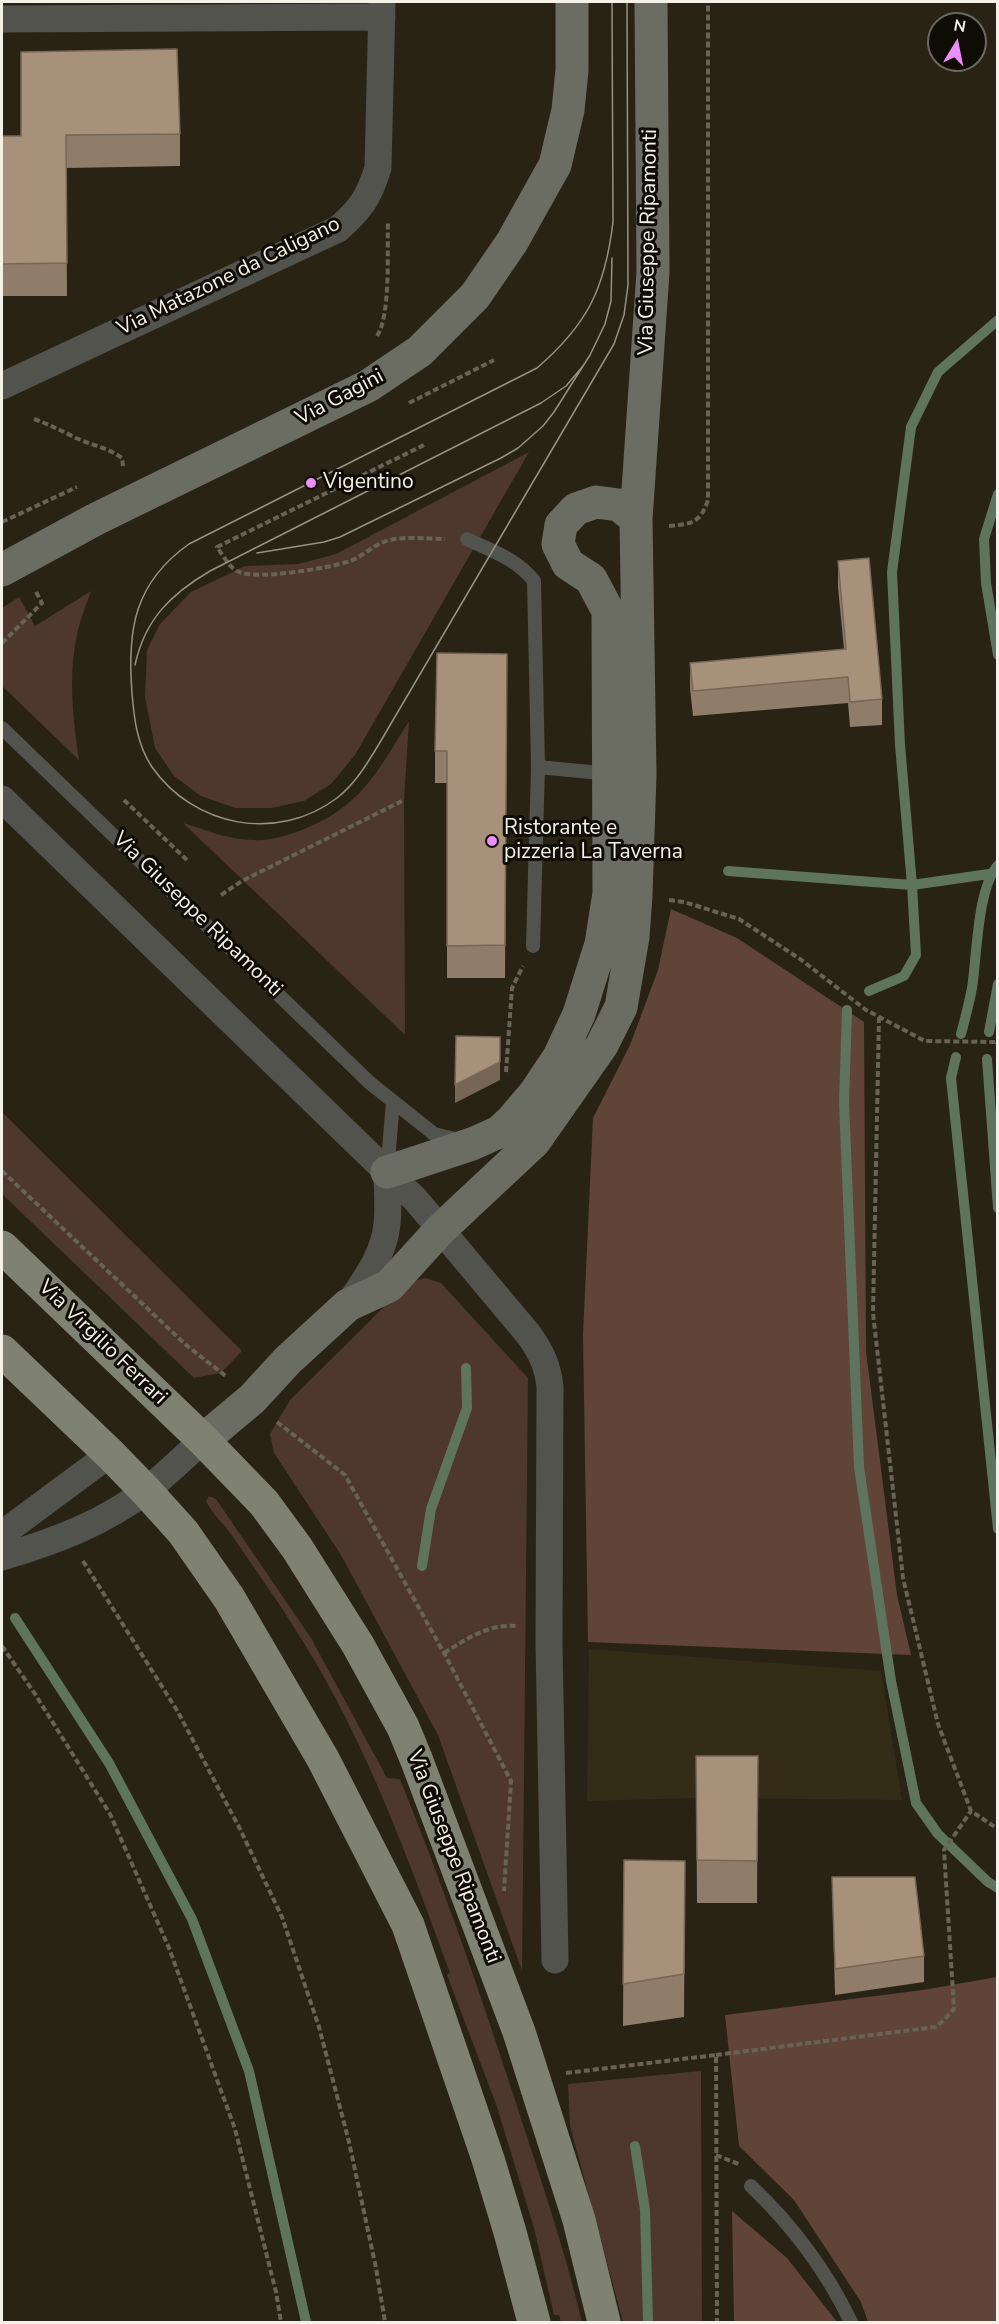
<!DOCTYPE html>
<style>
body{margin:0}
#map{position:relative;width:999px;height:2324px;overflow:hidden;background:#282314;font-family:"Nunito Sans",sans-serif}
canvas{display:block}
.frame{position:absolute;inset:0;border:3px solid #f4f1e7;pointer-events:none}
.north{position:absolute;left:927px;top:12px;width:60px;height:60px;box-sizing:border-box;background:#0f0c06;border:2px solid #6b6860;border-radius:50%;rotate:10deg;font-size:16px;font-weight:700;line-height:24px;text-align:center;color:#f4f1e7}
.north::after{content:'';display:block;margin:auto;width:21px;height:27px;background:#eb8dfb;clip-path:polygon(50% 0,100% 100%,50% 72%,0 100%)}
</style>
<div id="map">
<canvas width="999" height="2324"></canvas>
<div class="frame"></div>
<div class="north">N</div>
</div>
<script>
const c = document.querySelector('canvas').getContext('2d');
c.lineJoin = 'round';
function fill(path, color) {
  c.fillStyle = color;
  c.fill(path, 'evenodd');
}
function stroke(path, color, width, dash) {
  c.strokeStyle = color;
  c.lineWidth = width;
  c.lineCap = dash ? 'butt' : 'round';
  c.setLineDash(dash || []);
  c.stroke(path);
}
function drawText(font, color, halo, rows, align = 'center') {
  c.font = font + ' "Nunito Sans",sans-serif';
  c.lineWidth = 6;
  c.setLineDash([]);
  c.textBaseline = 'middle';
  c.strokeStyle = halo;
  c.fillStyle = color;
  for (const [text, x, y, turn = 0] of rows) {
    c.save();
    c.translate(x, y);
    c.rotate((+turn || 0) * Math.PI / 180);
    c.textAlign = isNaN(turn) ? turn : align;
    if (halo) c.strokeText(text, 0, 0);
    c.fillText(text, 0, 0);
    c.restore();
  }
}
fill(new Path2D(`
 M 589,1649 L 881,1671 L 902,1800 L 696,1798 L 587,1801 Z`), '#342c17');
fill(new Path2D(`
 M 529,452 L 355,755 L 331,784 L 304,801 L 271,808 L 235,808 L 201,796 L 174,776 L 155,748 L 145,697 L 147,650 L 160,624 L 191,592 L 245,566 L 298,564 L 336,554 Z
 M 91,591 C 86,605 80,620 77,635 C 68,677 73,718 79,760 L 2,686 L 2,608 L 19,597 L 35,626 Z
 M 409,721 L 404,800 L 405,1035 L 183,823 C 206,830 229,840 254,840 C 268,841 286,836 299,831 C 359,809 377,773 409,721 Z
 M 2,1112 L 242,1351 L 221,1373 L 194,1378 L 2,1194 Z
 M 425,1278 L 441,1283 L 528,1378 L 522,1971 L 438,1735 L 341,1555 L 274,1453 L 270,1434 L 290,1400 L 408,1283 Z
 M 209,1496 L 216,1499 L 311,1638 L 387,1778 L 400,1779 C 443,1885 480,1992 515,2100 C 539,2174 564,2247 582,2322 L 561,2322 L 559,2315 L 554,2315 L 534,2228 L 496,2104 L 447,1975 L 450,1973 C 408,1858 367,1744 302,1640 C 280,1604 255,1569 231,1534 C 223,1523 212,1514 206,1501 Z
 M 701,2071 L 702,2322 L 623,2322 L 570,2126 L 568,2084 Z`), '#4d372f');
fill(new Path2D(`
 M 671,909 L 737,938 L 864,1022 L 866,1351 L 897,1595 L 911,1655 L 588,1642 L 583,1335 L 593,1118 L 630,1045 L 658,970 Z
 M 997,1977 L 997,2322 L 868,2322 L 861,2302 L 794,2200 L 739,2146 L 725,2015 L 923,1990 Z
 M 732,2211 L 787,2258 L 837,2322 L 734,2322 Z`), '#60443a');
stroke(new Path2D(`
 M 998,494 L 984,539 L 986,583 L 998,655
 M 728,871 L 912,885 L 989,874
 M 869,991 L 904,976 L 916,955 L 912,885 L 900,745 L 892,572 L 911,427 L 938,372 L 998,320
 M 847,1010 L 844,1102 L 859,1467 L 891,1681 L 916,1803 L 938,1834 L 988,1882 L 998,1888
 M 989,1032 L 998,984
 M 961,1034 C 965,1019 969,1004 972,988 C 977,957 977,888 998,865
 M 956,1057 L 951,1078 L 998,1529
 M 987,1059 L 998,1208
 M 422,1566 L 431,1509 L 467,1408 L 466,1368
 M 15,1618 L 109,1763 L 192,1919 L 249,2071 L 306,2322
 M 635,2146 L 645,2210 L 648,2322`), '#5f745d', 10);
stroke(new Path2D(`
 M 377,336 C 391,315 387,250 388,223
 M 409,403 L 494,360
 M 34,419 C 48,424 60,430 74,437 C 90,445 107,447 122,458 L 123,466
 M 424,445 L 217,547 C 222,554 229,567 237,571 C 254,581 330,568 350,561 C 364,556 375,543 390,540 C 407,536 428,539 445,539
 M 2,522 L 77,487
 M 669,526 C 692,524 700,523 708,500 L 708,2
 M 2,643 L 42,603 L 35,590
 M 124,800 L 189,862
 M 221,895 L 242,881 L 404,800
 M 669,900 L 684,902 L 739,919 L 800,959 L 866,1010 L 925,1041 L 995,1042 L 998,1040
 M 879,1017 L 873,1313 L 903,1578 L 938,1724 L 971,1811 L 998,1829
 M 506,1072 L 512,988 L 523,966
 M 2,1171 L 186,1345 L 227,1377
 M 277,1422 L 345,1475 L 444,1653 L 511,1781 L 504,1891
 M 83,1561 L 178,1712 L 240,1829 L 282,1917 L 319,2027 L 349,2142 L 376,2268 L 385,2322
 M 2,1646 L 35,1694 L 110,1814 L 169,1948 L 235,2129 L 276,2292 L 281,2322
 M 444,1653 C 468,1638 488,1624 517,1626
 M 716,2055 L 935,2027 L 944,2020 L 954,2009 L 944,1850 L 971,1811
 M 566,2073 L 716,2055 L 717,2322
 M 716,2155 L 741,2165`), '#686356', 4, [6, 3]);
stroke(new Path2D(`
 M 467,539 C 492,551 517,559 534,581 L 538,767 L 533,946
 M 2,728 L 370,1083 L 434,1134 L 459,1140
 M 538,767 L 611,774
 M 387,1172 L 393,1102
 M 751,2186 C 793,2226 826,2270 851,2322`), '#51534c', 14);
stroke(new Path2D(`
 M 2,19 L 382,17
 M 2,386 L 338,229 C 361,209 369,197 378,168 L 382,2
 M 2,799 L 415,1199 L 529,1335 C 541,1352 548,1366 550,1387 L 549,1644 L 555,1960
 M 348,1305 C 365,1280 384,1255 387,1224 C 389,1207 387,1189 387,1172
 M 2,1534 L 110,1454
 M 2,1557 C 53,1542 105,1523 148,1489 C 167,1474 185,1456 203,1440`), '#51534c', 27);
stroke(new Path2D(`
 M 2,570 L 96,519 L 368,386 L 420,351 L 475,296 L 512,242 L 555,165 L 568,110 L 572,70 L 572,2
 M 387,1172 L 472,1144 L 499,1132 L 512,1120 L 535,1093 L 559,1057 L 579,1014 L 601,944 L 609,893 L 608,611 L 591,579 L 568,564 L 558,544 L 561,525 L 576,509 L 596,502 L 619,505 L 636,519
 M 203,1440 L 252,1399 L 288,1360 L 348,1305 L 389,1286 L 440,1230 L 534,1142 L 602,1045 L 621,1007 L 633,937 L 636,895 L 640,774 L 636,519 L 653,272 L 651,2`), '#6b6d62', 33);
stroke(new Path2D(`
 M 2,1247 L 203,1440 L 264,1503 L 297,1548 L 358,1645 L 403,1727 L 417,1761 L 519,2032 L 579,2220 L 604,2322
 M 2,1351 L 110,1454 L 146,1491 L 183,1532 L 229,1598 L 323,1759 L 408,1925 L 488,2159 L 510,2232 L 534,2322`), '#7f8273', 33);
stroke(new Path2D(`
 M 612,2 L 613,222 C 605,288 588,324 537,368 L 189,544 C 134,583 127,630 132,693 C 134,718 137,745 152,767 C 194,827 277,843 337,798 C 355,784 367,764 379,744 L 614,344 L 624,315 L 628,285 L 627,2
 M 257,553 L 324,542 L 340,537 L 501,458 L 518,448 L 543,426 L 554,412 L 590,355 L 605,324 L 611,301 L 612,258
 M 135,665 C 145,619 171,594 210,571 L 541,403 L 566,386 L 583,366`), '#969286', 1.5);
fill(new Path2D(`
 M 180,134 L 180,166 L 66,168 L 67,296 L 2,296 L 2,136 Z
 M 838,561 L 882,699 L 882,725 L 850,727 L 848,703 L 693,716 L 690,688 L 690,663 L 844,649 L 838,587 Z
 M 507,654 L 505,978 L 447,978 L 447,783 L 435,783 L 435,751 Z
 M 696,1756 L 758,1756 L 757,1903 L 697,1903 Z
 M 624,1860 L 685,1861 L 684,2017 L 623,2026 Z
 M 832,1877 L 924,1956 L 924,1982 L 835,1995 Z`), '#907d69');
fill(new Path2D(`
 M 500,1037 L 500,1080 L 455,1103 L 455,1085 Z`), '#766655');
const building = new Path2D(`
 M 177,49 L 180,134 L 66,135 L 67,263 L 2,264 L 2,136 L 21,136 L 21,52 Z
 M 869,558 L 882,699 L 850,702 L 848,677 L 693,691 L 690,663 L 846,649 L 838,561 Z
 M 437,653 L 507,654 L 505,945 L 447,946 L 447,751 L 435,751 Z
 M 456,1036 L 500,1037 L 500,1062 L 455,1085 Z
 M 696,1756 L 758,1756 L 757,1861 L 697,1860 Z
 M 624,1860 L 685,1861 L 684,1974 L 623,1984 Z
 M 832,1877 L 915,1877 L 924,1956 L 835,1969 Z`);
fill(building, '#a8917a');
stroke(building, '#766655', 1.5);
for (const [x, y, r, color] of [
 [311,483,6,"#eb8dfb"],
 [492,841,6,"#eb8dfb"]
]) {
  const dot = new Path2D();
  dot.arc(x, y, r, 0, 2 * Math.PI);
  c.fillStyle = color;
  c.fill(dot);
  stroke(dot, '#0f0c06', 2);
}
drawText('21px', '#f4f1e7', '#0f0c06', [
 ["Via Giuseppe Ripamonti",649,242,-89],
 ["Via Matazone da Caligano",229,277,-26],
 ["Via Gagini",340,398,-28],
 ["Via Giuseppe Ripamonti",197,915,44],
 ["Via Virgilio Ferrari",102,1343,44],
 ["Via Giuseppe Ripamonti",453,1857,69]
]);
drawText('21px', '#f4f1e7', '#0f0c06', [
 ["Vigentino",323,483],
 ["Ristorante e",504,829],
 ["pizzeria La Taverna",504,853]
], 'left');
</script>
